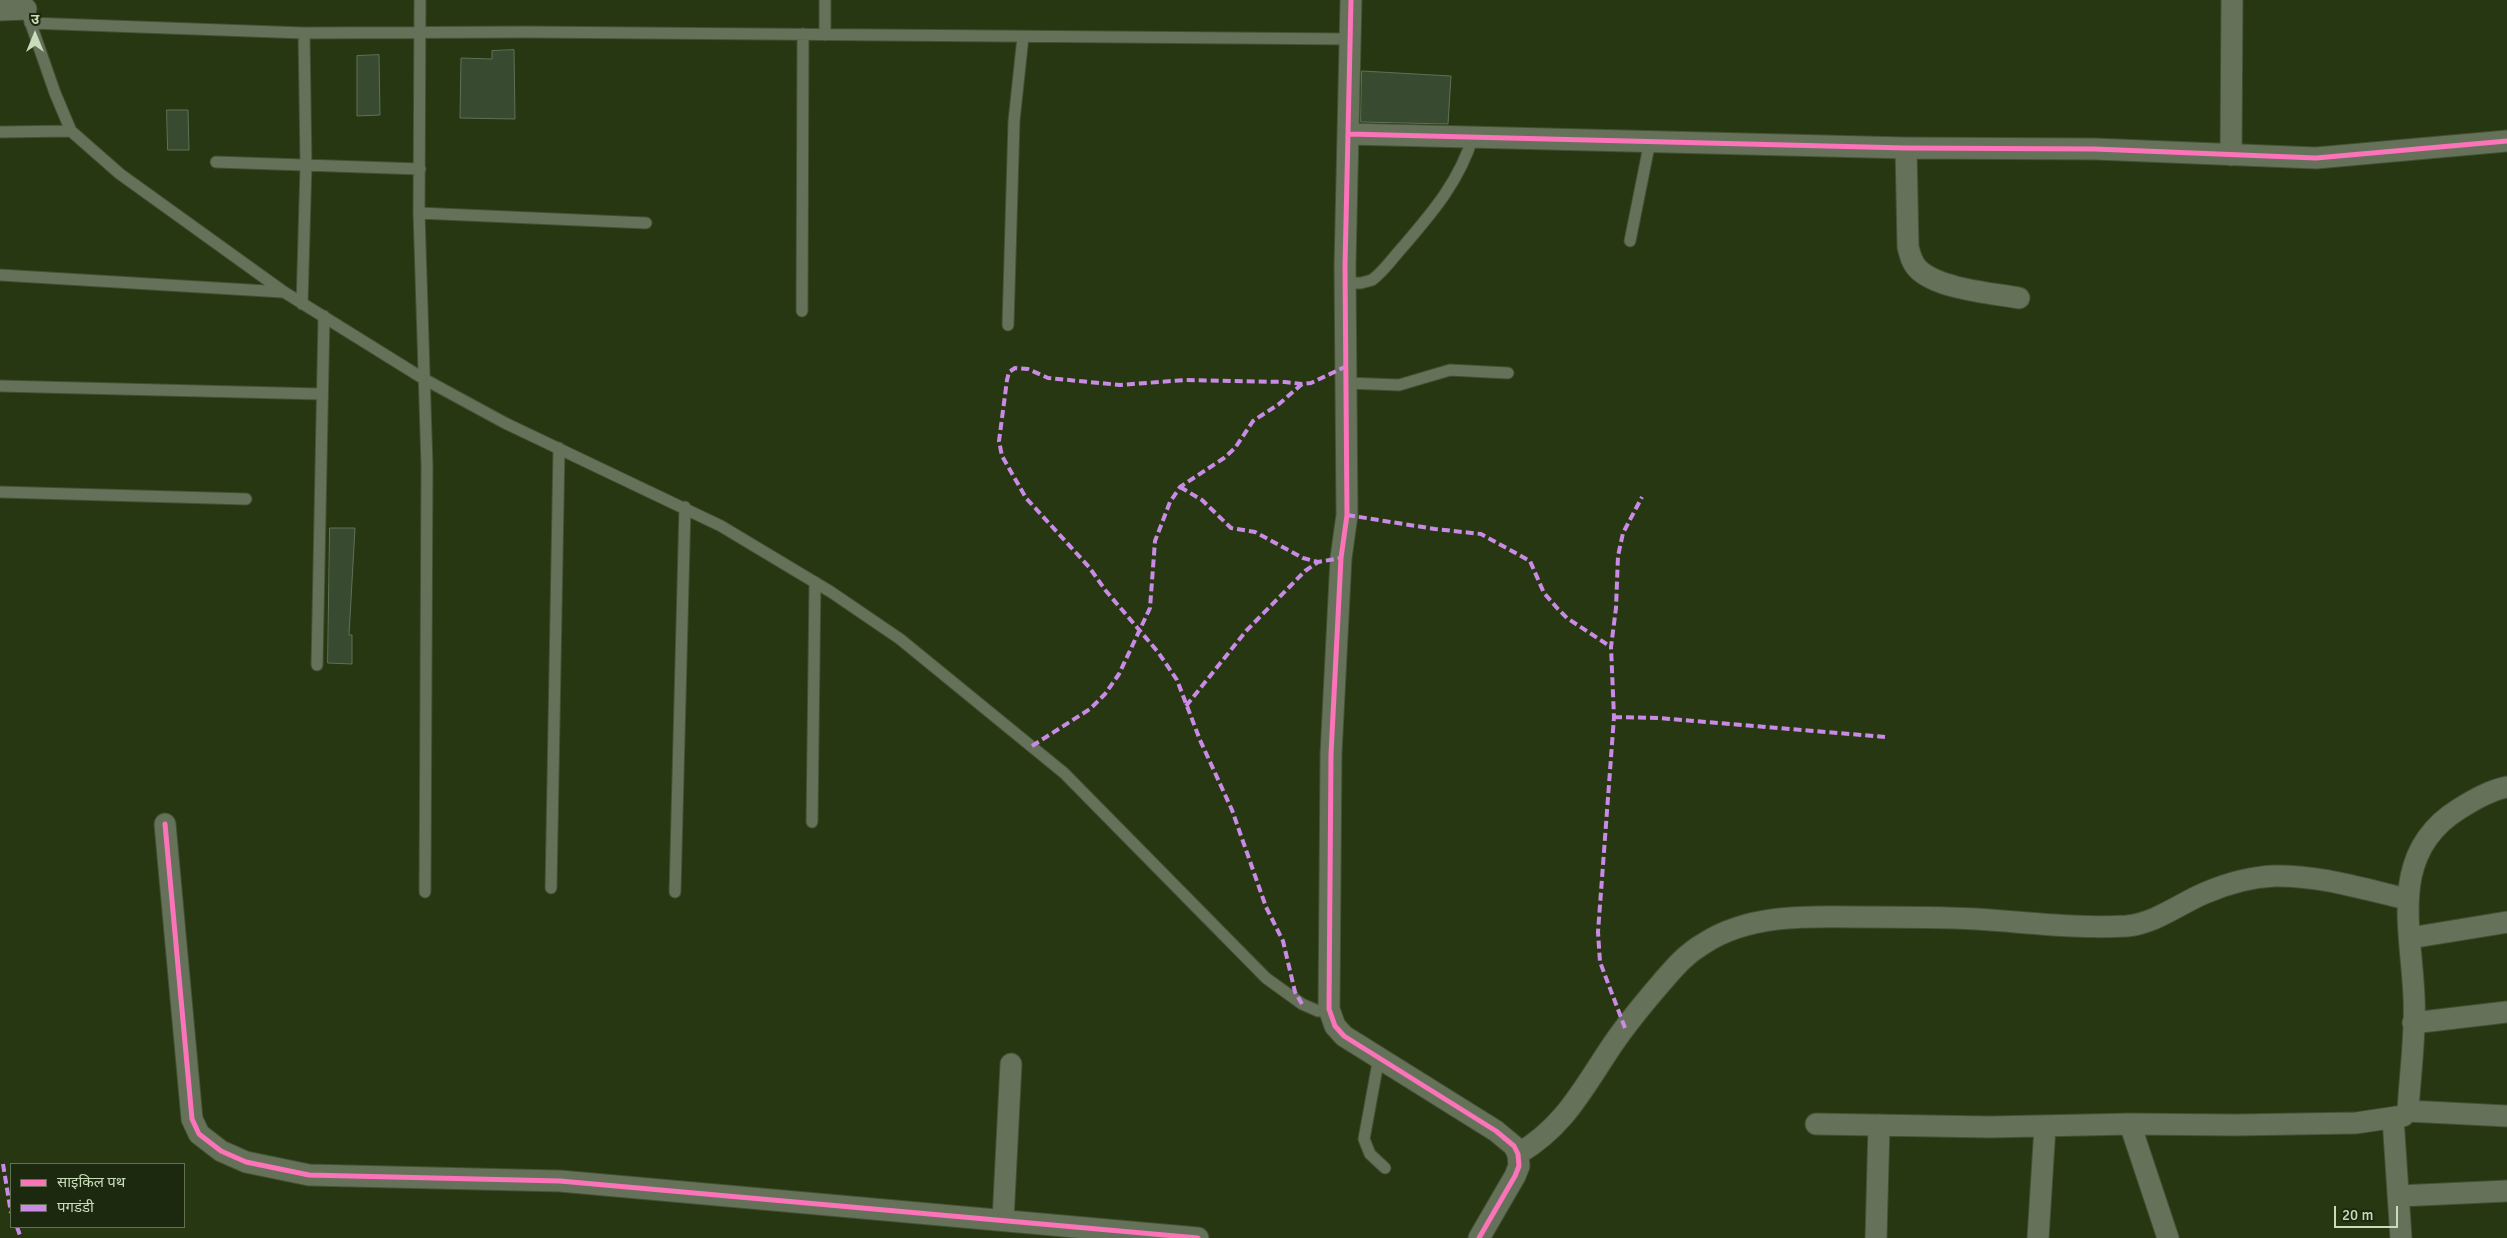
<!DOCTYPE html>
<meta charset="utf-8">
<style>
body{margin:0}
#map{position:relative;width:2507px;height:1238px;overflow:hidden;background:#273711;font-family:Signika,"Noto Sans Devanagari",sans-serif}
canvas{display:block}
.legend{position:absolute;left:10px;top:1163px;width:175px;height:65px;box-sizing:border-box;background:#1c290e;border:1px solid #617153;margin:0;padding:6px 9px;list-style:none;font-size:15px;color:#c9dcba}
.legend li{display:flex;align-items:center;gap:10px;height:25px}
.legend b{width:25px;border:1px solid #617153}
.north{position:absolute;left:10px;top:10px;width:50px;height:50px;-webkit-text-stroke:4px #1c290e;paint-order:stroke;rotate:0deg;font-size:14px;font-weight:700;line-height:20px;text-align:center;color:#c9dcba}
.north::after{content:'';display:block;margin:auto;width:18px;height:22px;background:#c9dcba;clip-path:polygon(50% 0,100% 100%,50% 72%,0 100%)}
.scale{position:absolute;left:2334px;top:1206px;width:64px;height:22px;box-sizing:border-box;border:2px solid #c9dcba;border-top:0;padding-left:6px;font-size:15px;line-height:18px;white-space:nowrap;color:#c9dcba;-webkit-text-stroke:4px #1c290e;paint-order:stroke}
</style>
<div id="map">
<canvas width="2507" height="1238"></canvas>
<ul class="legend">
<li><b style="height:6px;background:#fb73b8"></b>साइकिल पथ</li>
<li><b style="height:6px;background:#ca8be6"></b>पगडंडी</li>
</ul>
<div class="north">उ</div>
<div class="scale">20 m</div>
</div>
<script>
const c = document.querySelector('canvas').getContext('2d');
c.lineJoin = 'round';
function fill(path, color) {
  c.fillStyle = color;
  c.fill(path, 'evenodd');
}
function stroke(path, color, width, dash) {
  c.strokeStyle = color;
  c.lineWidth = width;
  c.lineCap = dash ? 'butt' : 'round';
  c.setLineDash(dash || []);
  c.stroke(path);
}
const building = new Path2D(`
 M 514,50 L 515,119 L 460,118 L 461,58 L 492,59 L 492,51 Z
 M 379,55 L 380,115 L 357,116 L 357,56 Z
 M 1362,71 L 1451,76 L 1448,124 L 1361,122 Z
 M 167,110 L 188,110 L 189,150 L 168,150 Z
 M 330,528 L 355,528 L 349,635 L 352,635 L 352,664 L 328,663 Z`);
fill(building, '#384b31');
stroke(building, '#5e7257', 1);
const lane = new Path2D(`
 M 420,0 L 419,213 L 427,466 L 425,892
 M 24,4 L 55,93 L 71,131 L 120,174 L 284,292 L 424,379 L 505,423 L 721,526 L 831,592 L 900,639 L 1064,773 L 1266,978 L 1302,1004 L 1318,1011 L 1329,1009
 M 30,23 L 304,33 L 527,32 L 1350,39
 M 825,35 L 825,0
 M 0,132 L 71,131
 M 216,162 L 420,169
 M 419,213 L 646,223
 M 1630,241 L 1650,141
 M 0,275 L 283,292
 M 1346,283 L 1361,283 L 1372,280 C 1383,272 1392,259 1401,249 C 1431,214 1460,181 1473,136
 M 302,304 L 306,165 L 304,33
 M 802,311 L 803,34
 M 1008,325 L 1014,121 L 1023,37
 M 1347,383 L 1399,385 L 1450,370 L 1508,373
 M 0,386 L 321,394
 M 0,492 L 246,499
 M 317,665 L 324,316
 M 812,822 L 815,582
 M 551,888 L 559,448
 M 675,892 L 685,507
 M 1379,1057 L 1364,1139 L 1370,1154 L 1385,1168`);
const street = new Path2D(`
 M 1351,0 L 1345,266 L 1347,515 L 1341,558 L 1331,754 L 1329,1009 L 1335,1026 L 1344,1036 L 1496,1131 L 1514,1146 L 1518,1154 L 1519,1166 L 1515,1176 L 1479,1238
 M 0,10 L 26,9
 M 1349,134 L 1906,148 L 2095,149 L 2316,158 L 2507,141
 M 1906,148 L 1908,247 C 1910,255 1912,263 1918,269 C 1938,289 1991,293 2019,298
 M 2231,155 L 2232,0
 M 165,824 L 192,1119 L 199,1134 L 221,1151 L 246,1162 L 309,1175 L 560,1181 L 1198,1238
 M 2410,938 L 2507,922
 M 2413,1023 L 2507,1012
 M 2408,1111 L 2507,1116
 M 2393,1118 L 2401,1238
 M 1816,1124 L 1990,1127 L 2130,1124 L 2235,1125 L 2356,1123 L 2403,1116 L 2408,1111 C 2410,1073 2416,1034 2414,997 C 2411,927 2388,853 2459,809 C 2473,800 2490,790 2507,787
 M 2130,1124 L 2168,1238
 M 1518,1154 C 1562,1128 1580,1094 1607,1053 C 1623,1028 1643,1004 1662,982 C 1675,967 1686,954 1703,944 C 1748,914 1808,916 1860,917 C 1898,917 1937,917 1976,919 C 2026,922 2076,929 2127,926 C 2156,923 2179,904 2205,893 C 2226,884 2251,877 2274,876 C 2319,875 2363,889 2407,899
 M 2399,1196 L 2507,1191
 M 1003,1220 L 1011,1064
 M 1876,1238 L 1879,1125
 M 2038,1238 L 2045,1127`);
stroke(lane, '#435133', 13);
stroke(street, '#435133', 23);
stroke(lane, '#66715a', 11);
stroke(street, '#66715a', 21);
stroke(new Path2D(`
 M 1180,487 L 1202,500 L 1231,528 L 1255,532 L 1303,558 L 1318,562
 M 1347,515 L 1435,529 L 1481,534 L 1530,561 L 1544,593 L 1558,609 L 1567,618 L 1611,647
 M 1186,706 L 1246,631 L 1305,571 L 1318,562 L 1341,558
 M 1614,717 L 1659,718 L 1885,737
 M 1032,746 L 1090,709 L 1105,694 L 1119,674 L 1150,608 L 1155,541 L 1170,502 L 1180,487 L 1224,458 L 1235,448 L 1253,421 L 1279,404 L 1302,384
 M 1302,1004 L 1295,992 L 1283,941 L 1266,907 L 1232,810 L 1200,740 L 1177,680 L 1158,652 L 1106,591 L 1089,567 L 1026,498 L 1002,456 L 999,441 L 1007,380 L 1009,372 L 1015,368 L 1028,369 L 1048,378 L 1120,385 L 1185,380 L 1285,382 L 1302,384 L 1311,383 L 1347,366
 M 1625,1028 L 1600,962 L 1598,932 L 1614,717 L 1611,647 L 1616,608 L 1618,556 L 1623,533 L 1642,497
 M 3,1164 L 11,1213
 M 17,1227 L 21,1238`), '#ca8be6', 4, [8, 4]);
stroke(new Path2D(`
 M 1351,0 L 1345,266 L 1347,515 L 1341,558 L 1331,754 L 1329,1009 L 1335,1026 L 1344,1036 L 1496,1131 L 1514,1146 L 1518,1154 L 1519,1166 L 1515,1176 L 1479,1238
 M 1349,134 L 1906,148 L 2095,149 L 2316,158 L 2507,141
 M 165,824 L 192,1119 L 199,1134 L 221,1151 L 246,1162 L 309,1175 L 560,1181 L 1198,1238`), '#fb73b8', 5);
</script>
